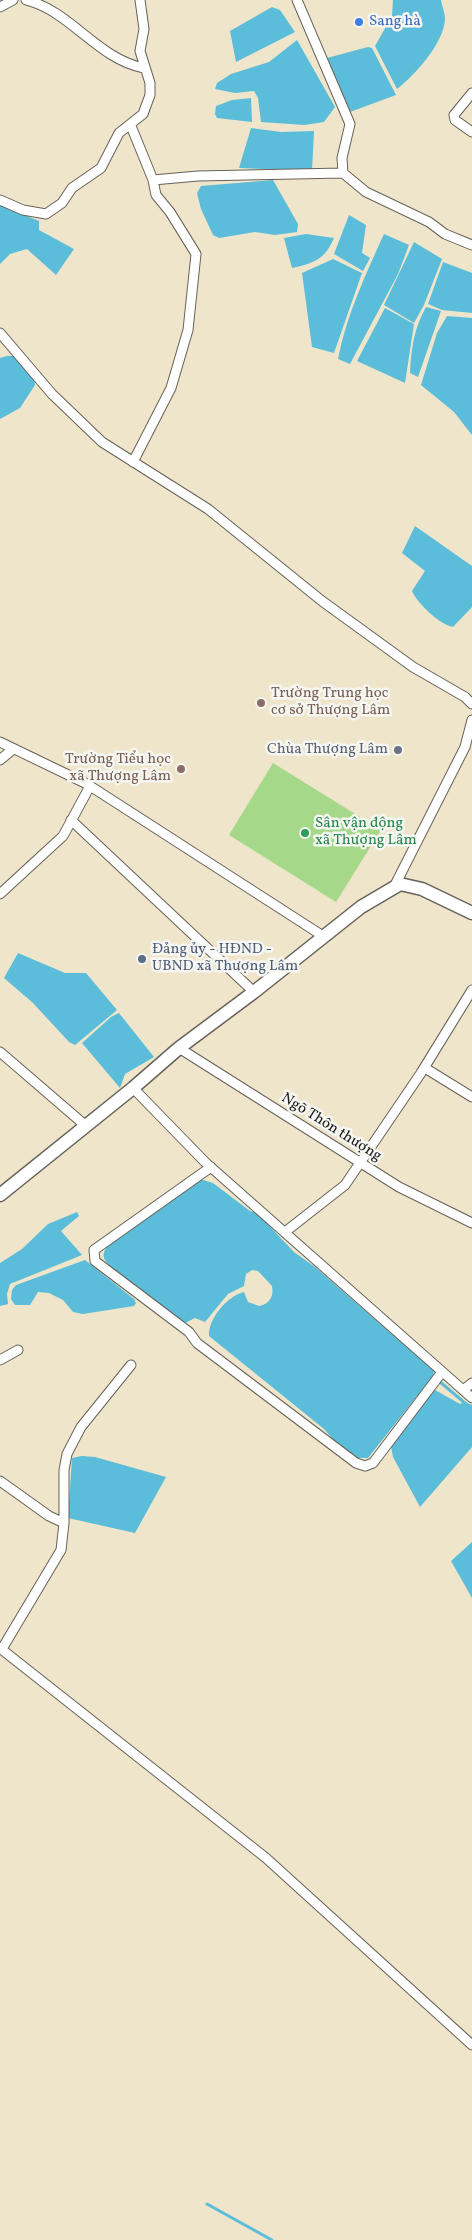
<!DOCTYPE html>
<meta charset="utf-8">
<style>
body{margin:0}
canvas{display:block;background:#eee5cb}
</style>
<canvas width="472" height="2240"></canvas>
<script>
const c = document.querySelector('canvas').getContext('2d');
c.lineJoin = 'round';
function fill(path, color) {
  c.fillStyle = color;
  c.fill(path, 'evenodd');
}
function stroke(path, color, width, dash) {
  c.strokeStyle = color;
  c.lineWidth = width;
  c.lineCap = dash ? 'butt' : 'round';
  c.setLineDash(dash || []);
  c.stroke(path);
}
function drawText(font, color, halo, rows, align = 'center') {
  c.font = font + ' Vollkorn,serif';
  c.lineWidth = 5;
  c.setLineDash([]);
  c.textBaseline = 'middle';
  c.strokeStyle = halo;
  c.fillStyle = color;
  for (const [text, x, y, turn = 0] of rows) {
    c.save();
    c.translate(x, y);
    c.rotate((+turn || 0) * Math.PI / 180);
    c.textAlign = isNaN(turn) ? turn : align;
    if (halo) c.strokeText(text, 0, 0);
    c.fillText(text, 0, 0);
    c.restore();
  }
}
fill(new Path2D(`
 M 273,763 L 381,830 L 336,902 L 229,835 Z`), '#a5d888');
fill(new Path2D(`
 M 393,0 L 441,0 C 442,6 445,13 445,19 C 444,43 415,75 397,89 L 375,46 L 392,16 Z
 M 272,7 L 280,10 L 295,32 L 236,62 L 230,31 Z
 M 297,40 L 335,107 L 324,122 L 304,125 L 261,122 L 258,98 L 254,91 L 235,93 L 215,89 L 217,83 L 231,74 L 269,62 Z
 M 368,47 L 372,48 L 396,95 L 350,112 L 327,58 Z
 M 251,98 L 252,122 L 217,118 L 215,114 L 216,106 L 232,100 Z
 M 251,128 L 281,132 L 314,131 L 312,171 L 239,168 Z
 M 273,180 L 298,224 L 297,232 L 275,235 L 255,232 L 219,238 L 213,235 L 201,209 L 197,193 L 201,186 Z
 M 0,205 L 39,221 L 39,230 L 74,249 L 56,275 L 27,249 L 10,254 L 0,264 Z
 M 349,215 L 366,225 L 362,253 L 370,258 L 363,271 L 334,254 Z
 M 306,234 L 334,238 C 325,259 315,263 292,268 L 284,238 Z
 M 384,234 L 409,245 L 398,274 L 350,364 L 338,359 C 346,316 366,274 384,234 Z
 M 414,242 L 442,259 L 424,305 L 414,323 L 384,305 Z
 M 333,259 L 362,273 L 334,353 L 312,347 L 302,273 Z
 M 443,262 L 472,273 L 472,313 L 442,310 L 428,304 Z
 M 426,307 L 441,311 L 418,377 L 410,373 C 411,350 414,328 426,307 Z
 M 385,308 L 414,324 L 405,383 L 357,361 Z
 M 447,316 L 472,318 L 472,435 L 454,412 L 421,385 L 437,333 Z
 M 7,356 L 14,356 L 34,380 L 35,385 L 20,408 L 0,419 L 0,358 Z
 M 415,526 L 472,566 L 472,607 L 453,627 C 439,624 418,604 412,591 L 425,571 L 402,553 Z
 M 18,953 L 65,973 L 86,973 L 117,1010 L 75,1045 L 69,1042 L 33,1003 L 4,978 Z
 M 119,1013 L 154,1057 L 125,1074 L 120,1088 L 82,1043 L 111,1017 Z
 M 200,1179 L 213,1183 L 250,1211 L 257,1213 L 294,1252 L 315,1267 L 434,1371 L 433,1376 L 368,1458 L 358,1458 L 343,1451 L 324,1429 L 209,1336 C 208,1319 227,1296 244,1292 L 248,1302 L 259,1306 C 270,1304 274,1296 272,1286 L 258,1271 L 252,1270 L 246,1274 L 244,1286 L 228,1294 L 205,1322 L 195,1318 L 185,1323 C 171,1315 108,1271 104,1258 C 102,1252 108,1245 112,1241 Z
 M 77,1212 L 79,1216 L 61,1231 L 82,1255 L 10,1284 L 7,1294 L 8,1304 L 0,1306 L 0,1263 L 22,1249 L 48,1224 Z
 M 85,1260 L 134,1299 L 136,1303 L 134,1306 L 83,1314 L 73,1312 L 63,1300 L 49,1293 L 38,1292 L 30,1305 L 15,1305 L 11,1299 L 12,1290 L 16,1285 Z
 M 435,1390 L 460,1404 L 464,1402 L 472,1405 L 472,1447 L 420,1507 L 393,1457 L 391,1446 L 395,1438 Z
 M 82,1456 L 95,1457 L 166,1477 L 135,1533 L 68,1518 L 72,1458 Z
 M 472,1542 L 472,1598 L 451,1561 Z`), '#5bbdd9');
stroke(new Path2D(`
 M 433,1376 L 472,1409
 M 207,2204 L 272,2240`), '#5bbdd9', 3);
const street = new Path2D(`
 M 26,0 C 71,11 97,59 144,68
 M 297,0 L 350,124 L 342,158 L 343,173 L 366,192 L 429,222 L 445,234 L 472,245
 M 0,7 L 13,0
 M 472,93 L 454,115 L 455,120 L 472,132
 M 131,126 L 153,180 L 156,195 L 170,212 L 196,254 L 188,330 L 171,388 L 133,462
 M 153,180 L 198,176 L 343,173
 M 0,200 L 23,210 L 46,214 L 62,203 L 72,188 L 101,168 L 119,133 L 143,114 L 150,95 L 150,83 L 140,51 L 144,29 L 140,0
 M 0,333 L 52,394 L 102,442 L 208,509 L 322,601 L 413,667 L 465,697 L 472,704
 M 0,742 L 87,784 L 323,936
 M 0,760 L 13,749
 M 71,820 L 254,992
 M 394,887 L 465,747 L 472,720
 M 0,894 L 63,836 L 90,786
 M 179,1048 L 399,1187 L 472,1223
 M 0,1052 L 86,1126
 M 425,1068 L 472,1097
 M 133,1088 L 205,1162 L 472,1398
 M 211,1167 L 94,1250 L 95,1261 L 189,1332 L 197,1343 L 356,1463 L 365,1466 L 373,1463 L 442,1372
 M 285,1232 L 345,1185 L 421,1073 L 472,990
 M 0,1360 L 18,1350
 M 463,1390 L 472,1383
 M 0,1481 L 49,1516 L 64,1523
 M 0,1648 L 266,1858 L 472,2045
 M 2,1649 L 61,1550 L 64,1523 L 64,1470 L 67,1454 L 81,1427 L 131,1365`);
const secondary = new Path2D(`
 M 0,1195 L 133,1088 L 179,1048 L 254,992 L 361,907 L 400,884 L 422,889 L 472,913`);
stroke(street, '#666259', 11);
stroke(secondary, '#666259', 15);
stroke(street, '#fff', 9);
stroke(secondary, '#fff', 12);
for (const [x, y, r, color] of [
 [359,22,5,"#3f7fe0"],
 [261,703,5,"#8d6e63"],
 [398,750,5,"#6b7280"],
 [181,769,5,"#8d6e63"],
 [305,833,5,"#2e9e5b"],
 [142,959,5,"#5c6f8a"]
]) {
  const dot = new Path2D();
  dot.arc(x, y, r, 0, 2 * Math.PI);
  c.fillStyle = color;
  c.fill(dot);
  stroke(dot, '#f6f6f2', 2);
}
drawText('15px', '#366cbe', '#f6f6f2', [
 ["Sang hà",369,22]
], 'left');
drawText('15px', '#785e54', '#f6f6f2', [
 ["Trường Trung học",271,694],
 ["cơ sở Thượng Lâm",271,711],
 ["Trường Tiểu học",171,760,"right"],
 ["xã Thượng Lâm",171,777,"right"]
], 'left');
drawText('15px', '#5b616d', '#f6f6f2', [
 ["Chùa Thượng Lâm",388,750]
], 'right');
drawText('15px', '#27864d', '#f6f6f2', [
 ["Sân vận động",315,824],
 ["xã Thượng Lâm",315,841]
], 'left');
drawText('15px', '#4e5e75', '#f6f6f2', [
 ["Đảng ủy - HĐND -",152,950],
 ["UBND xã Thượng Lâm",152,967]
], 'left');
drawText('15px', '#1c1c1c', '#f6f6f2', [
 ["Ngõ Thôn thượng",331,1128,32]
]);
</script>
